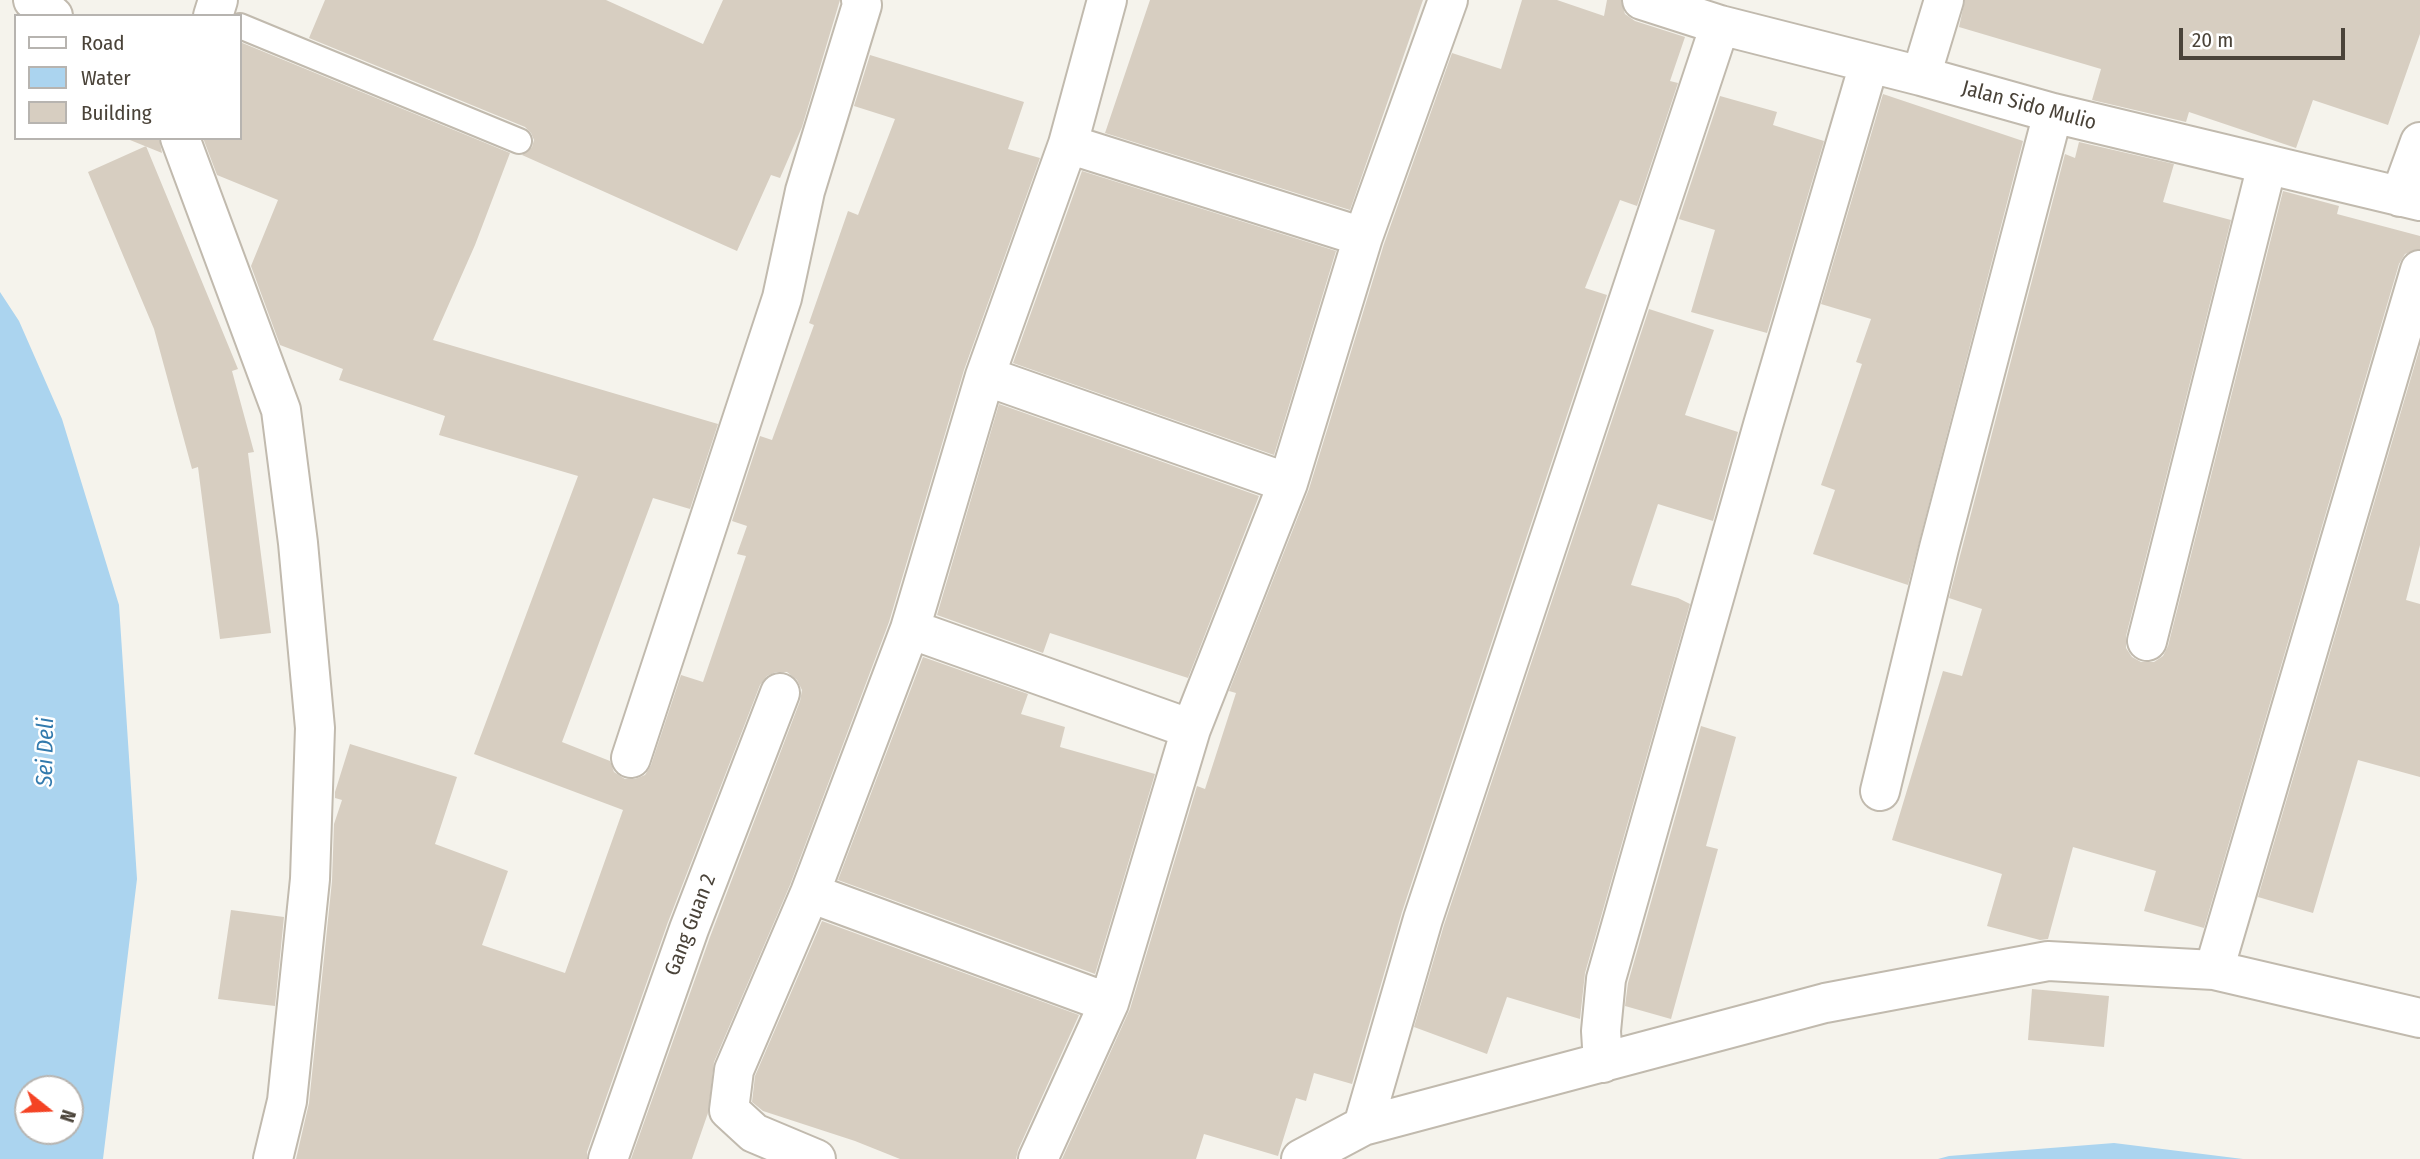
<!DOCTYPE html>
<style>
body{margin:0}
#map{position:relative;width:2420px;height:1159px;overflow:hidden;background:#f5f3ec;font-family:"Fira Sans Condensed",sans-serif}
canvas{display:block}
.legend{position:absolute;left:14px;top:14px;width:228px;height:126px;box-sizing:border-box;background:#fff;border:2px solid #b7b4b0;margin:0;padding:9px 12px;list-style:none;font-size:21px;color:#4a4339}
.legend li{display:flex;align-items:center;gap:14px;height:35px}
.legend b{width:35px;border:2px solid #b7b4b0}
.north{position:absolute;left:14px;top:1075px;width:70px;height:70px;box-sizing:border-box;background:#fff;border:2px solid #b7b4b0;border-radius:50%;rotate:108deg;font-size:19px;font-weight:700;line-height:28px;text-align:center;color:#4a4339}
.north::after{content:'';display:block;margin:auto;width:24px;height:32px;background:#f44324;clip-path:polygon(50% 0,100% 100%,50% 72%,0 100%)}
.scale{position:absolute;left:2179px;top:28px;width:166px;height:32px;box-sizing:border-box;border:4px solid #4a4339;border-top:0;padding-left:9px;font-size:21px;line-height:24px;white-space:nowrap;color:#4a4339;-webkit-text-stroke:5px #fff;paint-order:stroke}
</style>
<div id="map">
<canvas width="2420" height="1159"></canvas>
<ul class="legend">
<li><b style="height:9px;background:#fff"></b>Road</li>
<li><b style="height:19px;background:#abd4ef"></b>Water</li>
<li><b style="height:19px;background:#d7cec1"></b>Building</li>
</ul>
<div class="north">N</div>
<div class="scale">20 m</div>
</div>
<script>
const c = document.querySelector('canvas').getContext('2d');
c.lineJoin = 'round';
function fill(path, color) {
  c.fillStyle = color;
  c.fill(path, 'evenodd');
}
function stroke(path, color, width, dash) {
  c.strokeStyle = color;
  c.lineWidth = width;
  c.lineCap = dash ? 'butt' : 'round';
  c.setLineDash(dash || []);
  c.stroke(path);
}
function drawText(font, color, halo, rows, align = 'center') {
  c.font = font + ' "Fira Sans Condensed",sans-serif';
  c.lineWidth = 5;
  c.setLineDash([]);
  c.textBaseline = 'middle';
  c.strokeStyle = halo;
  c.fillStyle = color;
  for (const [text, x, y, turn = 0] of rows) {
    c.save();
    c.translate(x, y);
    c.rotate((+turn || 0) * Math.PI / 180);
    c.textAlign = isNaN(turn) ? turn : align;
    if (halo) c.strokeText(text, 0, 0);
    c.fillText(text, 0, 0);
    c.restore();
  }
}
fill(new Path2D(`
 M 0,292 L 19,321 L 62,419 L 119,605 L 137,879 L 103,1159 L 0,1159 ZM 28,1089 L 70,1089 L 70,1131 L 28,1131 Z
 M 2114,1143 L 2243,1159 L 1938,1159 L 1949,1156 Z`), '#abd4ef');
fill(new Path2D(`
 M 325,0 L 606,0 L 703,44 L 723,0 L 840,0 L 802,127 L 780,178 L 771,175 L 737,251 L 522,155 L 532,147 L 534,140 L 531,133 L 525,127 L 309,38 Z
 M 1150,0 L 1423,0 L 1350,210 L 1105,133 Z
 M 1522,0 L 1557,0 L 1604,16 L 1607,0 L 1621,0 L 1625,14 L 1635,21 L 1685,37 L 1670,81 L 1678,83 L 1637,206 L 1620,200 L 1585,288 L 1607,295 L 1402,912 L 1352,1084 L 1314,1073 L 1306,1101 L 1296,1098 L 1278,1156 L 1204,1134 L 1196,1159 L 1062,1159 L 1130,1009 L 1197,786 L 1205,789 L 1236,693 L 1229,691 L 1309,489 L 1384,244 L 1452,53 L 1501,69 Z
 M 1965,0 L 2420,0 L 2420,34 L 2388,125 L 2313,100 L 2296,148 L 2189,112 L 2186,122 L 2092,100 L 2101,69 L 1959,27 Z
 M 240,42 L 510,153 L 475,245 L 433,340 L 718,424 L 690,509 L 653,498 L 562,742 L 610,761 L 614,772 L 625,779 L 635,779 L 645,775 L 651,765 L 681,675 L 703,682 L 746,556 L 737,554 L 747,526 L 732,521 L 760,436 L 772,440 L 814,325 L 809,323 L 848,211 L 858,215 L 895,119 L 854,106 L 870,55 L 1024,102 L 1008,149 L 1040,158 L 964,370 L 889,622 L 790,885 L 714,1062 L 708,1113 L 692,1159 L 631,1159 L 710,937 L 800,701 L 802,690 L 797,680 L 787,672 L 776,672 L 767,676 L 760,685 L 668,922 L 587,1152 L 587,1159 L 296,1159 L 309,1103 L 332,881 L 334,824 L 342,800 L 335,798 L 335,792 L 350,744 L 457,777 L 435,844 L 508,871 L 482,945 L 565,973 L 623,810 L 474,754 L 578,476 L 439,435 L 445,416 L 339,380 L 343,369 L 280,345 L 251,266 L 278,200 L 217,175 L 203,138 L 240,138 Z
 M 1883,94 L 2023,141 L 1908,585 L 1813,554 L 1835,490 L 1821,485 L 1862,364 L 1856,362 L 1871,319 L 1821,304 Z
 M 1720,96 L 1777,112 L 1773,125 L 1824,141 L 1767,333 L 1691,312 L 1715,230 L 1679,219 Z
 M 130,138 L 159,138 L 162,153 L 130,140 Z
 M 2079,142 L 2174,164 L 2163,202 L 2231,220 L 2126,636 L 2126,648 L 2132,657 L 2141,662 L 2154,662 L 2163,656 L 2168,646 L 2283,191 L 2339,206 L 2337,214 L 2420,236 L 2420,249 L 2405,254 L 2399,264 L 2204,928 L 2144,911 L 2156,871 L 2073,847 L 2048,939 L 2040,940 L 1987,926 L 2002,874 L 1892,840 L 1943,671 L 1962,676 L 1982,609 L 1949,598 L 2065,154 L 2075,158 Z
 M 146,146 L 238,369 L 232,371 L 254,452 L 248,453 L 271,633 L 220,639 L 198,467 L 192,469 L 154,329 L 88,172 Z
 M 1082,171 L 1336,251 L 1274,455 L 1013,363 Z
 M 1649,309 L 1714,330 L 1685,415 L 1738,432 L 1713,521 L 1658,504 L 1631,585 L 1678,598 L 1690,604 L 1585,973 L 1580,1019 L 1507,997 L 1487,1054 L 1414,1027 L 1444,925 Z
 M 2420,347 L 2420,545 L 2406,600 L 2420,604 L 2420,777 L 2358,760 L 2313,913 L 2258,897 Z
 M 999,404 L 1259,496 L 1188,678 L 1050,633 L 1043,653 L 937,615 Z
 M 923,657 L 1028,694 L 1021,714 L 1065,727 L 1060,747 L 1155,774 L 1095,974 L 838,880 Z
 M 1701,726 L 1736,737 L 1706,846 L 1718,849 L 1671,1019 L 1625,1006 L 1628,983 Z
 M 231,910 L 284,917 L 275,1006 L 218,999 Z
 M 822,921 L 1079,1015 L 1018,1150 L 1016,1159 L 900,1159 L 855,1141 L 763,1111 L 752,1102 L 755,1076 Z
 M 2032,989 L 2109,996 L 2104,1047 L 2028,1040 Z`), '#d7cec1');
const service = new Path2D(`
 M 240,26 L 519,141`);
const minor = new Path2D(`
 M 33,0 L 53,16
 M 1642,0 L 1720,25 L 1921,76 L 2053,113 L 2420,201
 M 213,16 L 218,0
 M 1921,76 L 1944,0
 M 180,138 L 281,410 L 298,543 L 315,728 L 310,879 L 287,1101 L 273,1159
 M 1068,144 L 1363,237
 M 2400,197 L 2420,142
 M 985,376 L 1288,483
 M 910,629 L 1191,729
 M 2147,641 L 2267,165
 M 631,758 L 782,298 L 805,191 L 862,5 L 861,0
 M 1880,791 L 1939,548 L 2053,113
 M 810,893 L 1109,1003
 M 2214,970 L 2420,270
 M 1603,1063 L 1601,1031 L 1606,979 L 1763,425 L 1869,64
 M 1363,1126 L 1423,919 L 1720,25
 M 608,1159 L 689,929 L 780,693
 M 816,1159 L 754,1133 L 729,1110 L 734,1070 L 810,893 L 910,629 L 985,376 L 1068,144 L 1107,0
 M 1038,1159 L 1109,1003 L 1191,729 L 1288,483 L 1363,237 L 1448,0
 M 1301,1159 L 1363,1126 L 1825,1003 L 2048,961 L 2214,970 L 2420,1018`);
stroke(service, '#c1baae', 28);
stroke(minor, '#c1baae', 42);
stroke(service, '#fff', 24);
stroke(minor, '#fff', 38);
drawText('21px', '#4a4339', '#fff', [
 ["Jalan Sido Mulio",2029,106,15],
 ["Gang Guan 2",691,925,-69]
]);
drawText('italic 23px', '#327aad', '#fff', [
 ["Sei Deli",46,752,-89]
]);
</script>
